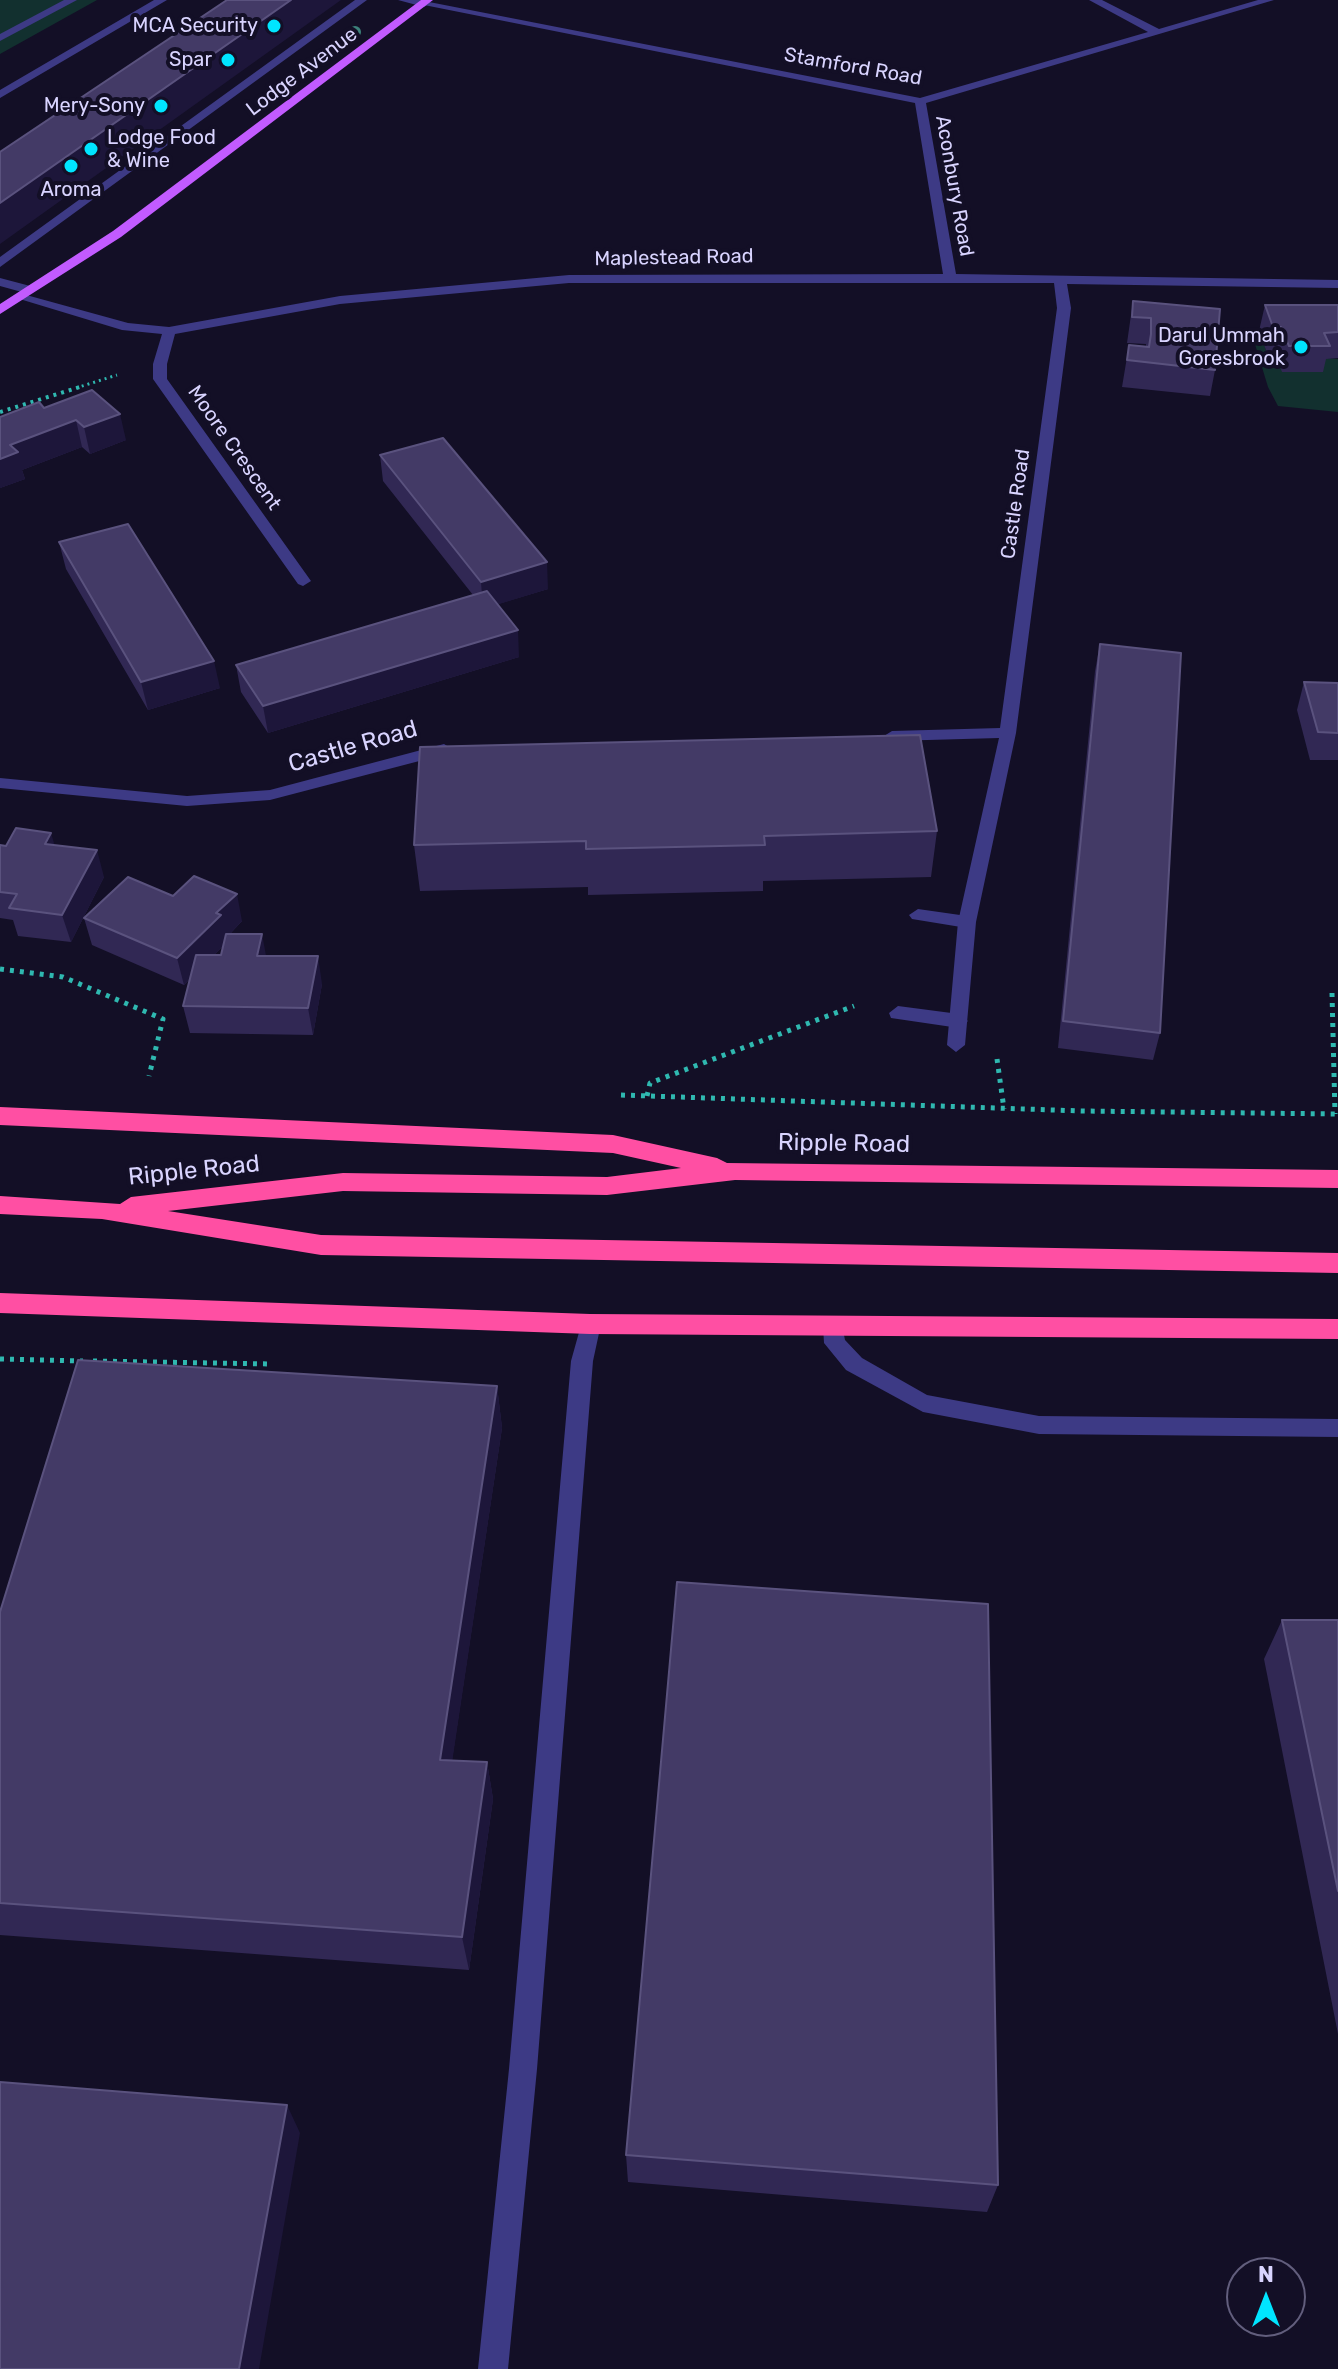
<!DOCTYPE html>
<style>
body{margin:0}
#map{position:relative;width:1338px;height:2369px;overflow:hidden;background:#130f26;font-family:Rubik,sans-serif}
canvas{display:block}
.north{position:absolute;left:1226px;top:2257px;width:80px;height:80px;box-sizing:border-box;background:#130f26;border:2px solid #625e7d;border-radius:50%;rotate:0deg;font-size:22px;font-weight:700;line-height:32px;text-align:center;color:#d9d4ff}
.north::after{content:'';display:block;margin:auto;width:28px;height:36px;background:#00e5ff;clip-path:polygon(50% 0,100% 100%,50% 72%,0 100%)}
</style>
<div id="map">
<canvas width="1338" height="2369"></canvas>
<div class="north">N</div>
</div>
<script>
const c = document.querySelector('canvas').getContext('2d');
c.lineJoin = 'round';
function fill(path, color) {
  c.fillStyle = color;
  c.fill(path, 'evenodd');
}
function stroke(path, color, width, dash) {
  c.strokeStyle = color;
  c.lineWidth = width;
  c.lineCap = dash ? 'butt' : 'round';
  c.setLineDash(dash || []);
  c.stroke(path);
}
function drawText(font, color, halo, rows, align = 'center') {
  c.font = font + ' Rubik,sans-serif';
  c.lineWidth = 8;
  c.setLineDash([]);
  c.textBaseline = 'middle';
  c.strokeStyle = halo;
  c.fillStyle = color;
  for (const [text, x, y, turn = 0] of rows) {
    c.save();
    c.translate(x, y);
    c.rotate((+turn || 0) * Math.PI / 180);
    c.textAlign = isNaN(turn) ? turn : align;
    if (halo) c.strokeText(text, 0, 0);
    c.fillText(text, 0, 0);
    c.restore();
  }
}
fill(new Path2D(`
 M 0,0 L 97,0 L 0,54 Z
 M 1254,341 L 1263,341 L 1267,353 L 1338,359 L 1338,412 L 1278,406 L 1268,387 Z`), '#12302f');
stroke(new Path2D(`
 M 76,388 L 117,375`), '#2fb8b0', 3, [2, 4]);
stroke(new Path2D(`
 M 0,412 L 83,386`), '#2fb8b0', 4, [3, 5]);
stroke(new Path2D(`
 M 0,969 L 63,977 L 163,1019 L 149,1076
 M 1332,993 L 1335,1114
 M 997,1059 L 1004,1109
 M 621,1095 L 1082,1111 L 1338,1114
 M 647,1096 L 650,1083 L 854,1006
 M 0,1359 L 83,1361
 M 93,1361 L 271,1364`), '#2fb8b0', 5, [4, 6]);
fill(new Path2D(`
 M 64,0 L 77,0 L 0,41 L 0,34 Z
 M 154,0 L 167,0 L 0,98 L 0,90 Z
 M 355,0 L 367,0 L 0,267 L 0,257 Z
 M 398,0 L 420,0 L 429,4 L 424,7 Z
 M 0,278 L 34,287 L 35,290 L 29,294 L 0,286 Z
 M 918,909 L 967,916 L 976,922 L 967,928 L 912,919 L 909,915 Z
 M 898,1006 L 959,1014 L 968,1021 L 959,1028 L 891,1018 L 889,1013 Z
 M 590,1315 L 597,1318 L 601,1324 L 593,1361 L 537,2069 L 508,2369 L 478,2369 L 509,2069 L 571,1361 L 583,1318 Z
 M 834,1317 L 841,1320 L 845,1340 L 862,1358 L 927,1395 L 1039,1416 L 1338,1419 L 1338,1437 L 1039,1434 L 923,1412 L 846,1370 L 824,1343 L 823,1326 L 827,1320 Z`), '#3d3a85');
fill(new Path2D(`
 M 1089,0 L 1102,0 L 1159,29 L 1258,0 L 1274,0 L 926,103 L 956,274 L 1338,280 L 1338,288 L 1067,284 L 1071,308 L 1016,733 L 976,922 L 965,1045 L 956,1052 L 947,1045 L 958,922 L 999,738 L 892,741 L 884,736 L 892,731 L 1000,728 L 1057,308 L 1054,283 L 569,283 L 340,304 L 175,334 L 167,364 L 167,379 L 311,581 L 303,586 L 298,584 L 153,379 L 153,364 L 162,334 L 122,330 L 13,297 L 19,293 L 128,323 L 169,327 L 340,296 L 569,275 L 943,274 L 915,103 L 419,4 L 424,1 L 920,98 L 1148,32 Z
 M 444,744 L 452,749 L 450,753 L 270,800 L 187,806 L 0,788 L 0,778 L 187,796 L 270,790 Z`), '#3d3a85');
fill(new Path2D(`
 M 421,0 L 433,0 L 121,237 L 0,314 L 0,304 L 113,231 Z`), '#c25bff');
fill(new Path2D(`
 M 0,1107 L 613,1135 L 717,1158 L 727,1163 L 1338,1170 L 1338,1188 L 735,1180 L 607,1195 L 343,1191 L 168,1211 L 321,1235 L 1338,1253 L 1338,1273 L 321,1255 L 102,1219 L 0,1214 L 0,1196 L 120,1204 L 131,1197 L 343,1173 L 607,1177 L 681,1168 L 613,1153 L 0,1125 Z
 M 0,1293 L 590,1314 L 1338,1319 L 1338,1339 L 590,1334 L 0,1313 Z`), '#ff4fa3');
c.fillStyle = '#3d827b';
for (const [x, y] of [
 [355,32]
]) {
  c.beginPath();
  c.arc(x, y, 6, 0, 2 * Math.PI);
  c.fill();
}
fill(new Path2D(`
 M 1133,301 L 1215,370 L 1210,396 L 1122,387 L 1129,345 L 1146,346 L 1146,344 L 1127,343 Z
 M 1265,305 L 1338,305 L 1338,358 L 1326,359 L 1323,372 L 1282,372 L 1275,353 L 1267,353 L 1259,331 Z
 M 44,408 L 126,440 L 90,454 L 82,447 L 22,470 L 25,479 L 0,488 Z
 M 380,455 L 548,589 L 498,604 L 519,657 L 268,733 L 241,692 L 236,665 L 473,595 L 383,481 Z
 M 59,542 L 220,688 L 148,710 L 66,569 Z
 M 1100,644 L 1160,1033 L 1153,1060 L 1058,1048 L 1095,671 Z
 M 1304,682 L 1338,683 L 1338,760 L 1310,760 L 1297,710 Z
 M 937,831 L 931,877 L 763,881 L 763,891 L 588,895 L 588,887 L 420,891 L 414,845 Z
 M 0,845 L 55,845 L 104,877 L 71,942 L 18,936 L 13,920 L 0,918 Z
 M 173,896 L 242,921 L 230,934 L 266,956 L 322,984 L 313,1035 L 190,1033 L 183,1006 L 190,979 L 184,985 L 92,945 L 84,918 ZM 223,946 L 221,955 L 214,955 Z
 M 497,1386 L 502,1428 L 452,1760 L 487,1762 L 493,1799 L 469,1970 L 0,1935 L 0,1612 Z
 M 1282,1620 L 1338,1620 L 1338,2034 L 1264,1659 Z
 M 626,2155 L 998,2185 L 987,2212 L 628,2182 Z`), '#312854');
fill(new Path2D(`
 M 291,0 L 341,0 L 0,244 L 0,203 Z
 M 120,414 L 126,440 L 90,454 L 84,427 Z
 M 76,420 L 82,447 L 22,470 L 25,479 L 0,488 L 0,459 L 10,445 Z
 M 547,562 L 548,589 L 483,609 L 481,582 Z
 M 518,630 L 519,657 L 268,733 L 263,706 Z
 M 214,661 L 220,688 L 148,710 L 141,682 Z
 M 51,833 L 59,860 L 45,844 Z
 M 97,850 L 104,877 L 71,942 L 62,915 Z
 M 237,894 L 242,921 L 226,938 L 227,942 L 184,985 L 177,958 L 216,913 Z
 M 262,934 L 267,961 L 257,956 Z
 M 318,956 L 322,984 L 313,1035 L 308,1008 Z
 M 497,1386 L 502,1428 L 447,1796 L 440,1760 Z
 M 487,1762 L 493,1799 L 469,1970 L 462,1937 Z
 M 287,2105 L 300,2133 L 259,2369 L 239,2369 Z`), '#1d163a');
const building = new Path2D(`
 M 227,0 L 291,0 L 0,203 L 0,152 Z
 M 1133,301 L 1220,309 L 1215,370 L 1127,360 L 1129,345 L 1149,347 L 1151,334 L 1151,318 L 1132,317 Z
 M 1265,305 L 1338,305 L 1338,332 L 1324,333 L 1330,346 L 1289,346 L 1281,327 L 1273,327 Z
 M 92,390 L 120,414 L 84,427 L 76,420 L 10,445 L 18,452 L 0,459 L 0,417 L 39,402 L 44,408 Z
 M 443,438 L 547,562 L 481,582 L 380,455 Z
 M 128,524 L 214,661 L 141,682 L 59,542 Z
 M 487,591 L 518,630 L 263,706 L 236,665 Z
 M 1100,644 L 1181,653 L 1160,1033 L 1063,1021 Z
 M 1304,682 L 1338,683 L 1338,733 L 1318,732 Z
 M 920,735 L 937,831 L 764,836 L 765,845 L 586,849 L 586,841 L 414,845 L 420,747 Z
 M 16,828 L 51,833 L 45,844 L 97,850 L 62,915 L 9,908 L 17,894 L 0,892 L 0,845 L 6,846 Z
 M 194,876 L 237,894 L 216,913 L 221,915 L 177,958 L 84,918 L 128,877 L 173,896 Z
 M 226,934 L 262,934 L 257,956 L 318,956 L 308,1008 L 183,1006 L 196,955 L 221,955 Z
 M 78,1360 L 497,1386 L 440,1760 L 487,1762 L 462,1937 L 0,1903 L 0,1612 Z
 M 677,1582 L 988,1604 L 998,2185 L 626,2155 Z
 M 1282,1620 L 1338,1620 L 1338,1891 Z
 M 0,2082 L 287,2105 L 239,2369 L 0,2369 Z`);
fill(building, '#433a66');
stroke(building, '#5a527e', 2);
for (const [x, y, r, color] of [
 [274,26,8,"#00e5ff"],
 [228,60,8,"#00e5ff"],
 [161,106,8,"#00e5ff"],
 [91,149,8,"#00e5ff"],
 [71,166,8,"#00e5ff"],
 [1301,347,8,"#00e5ff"]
]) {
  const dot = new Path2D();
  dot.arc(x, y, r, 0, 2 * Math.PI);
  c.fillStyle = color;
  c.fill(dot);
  stroke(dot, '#130f26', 3);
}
drawText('20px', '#d9d4ff', '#130f26', [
 ["MCA Security",258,26],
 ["Spar",212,60],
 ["Mery-Sony",145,106],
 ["Lodge Food",107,138,"left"],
 ["& Wine",107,161,"left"],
 ["Aroma",71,190,"center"],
 ["Darul Ummah",1285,336],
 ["Goresbrook",1285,359]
], 'right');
drawText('20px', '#d9d4ff', '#130f26', [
 ["Stamford Road",853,67,10],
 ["Lodge Avenue",302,72,-37],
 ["Aconbury Road",954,186,80],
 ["Maplestead Road",674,258,-1],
 ["Moore Crescent",234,448,55],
 ["Castle Road",1016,504,-82]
]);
drawText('24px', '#d9d4ff', '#130f26', [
 ["Castle Road",353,747,-16],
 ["Ripple Road",844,1144,1],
 ["Ripple Road",194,1171,-6]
]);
</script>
